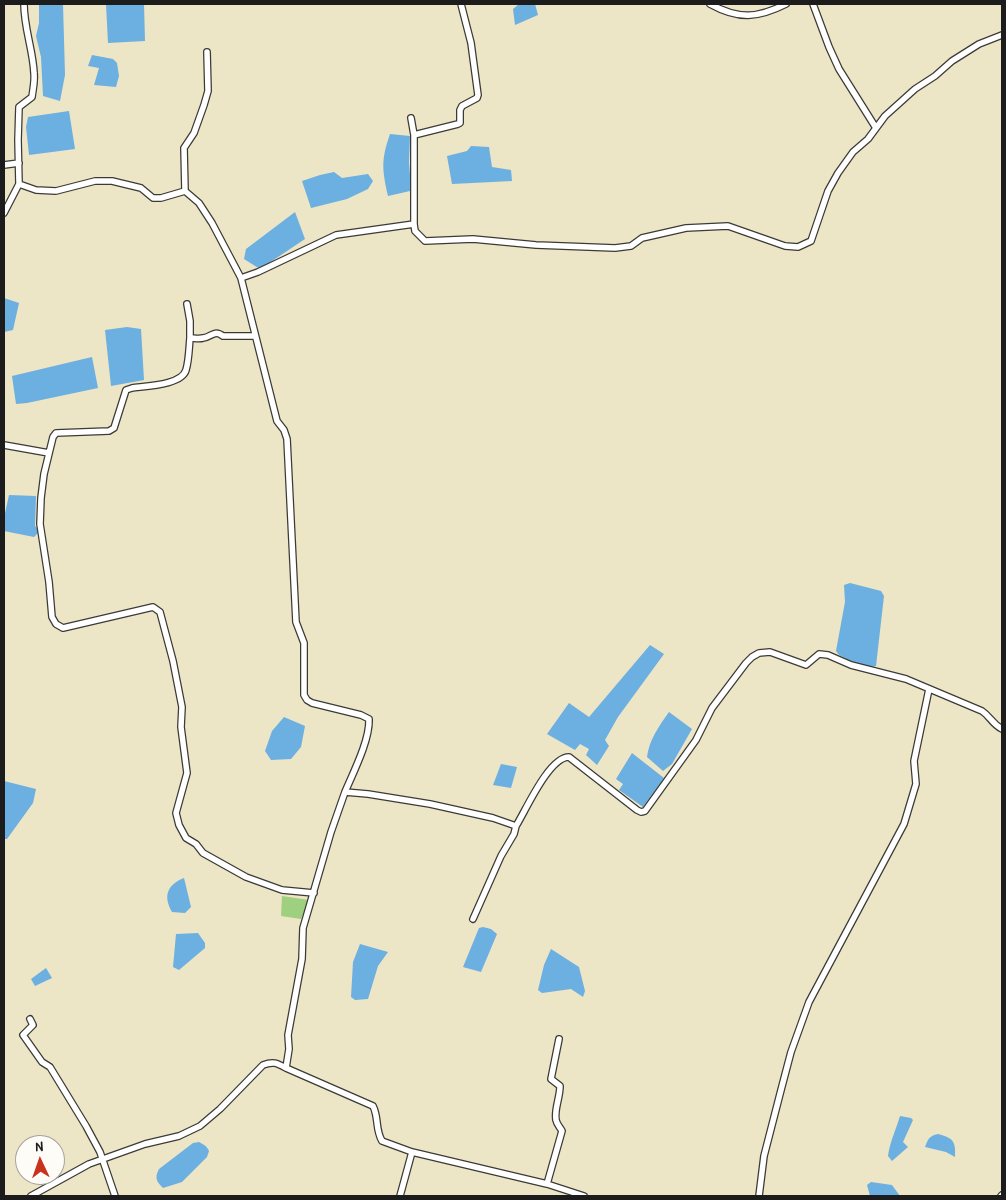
<!DOCTYPE html>
<style>
body{margin:0}
#map{position:relative;width:1006px;height:1200px;overflow:hidden;background:#ece5c6;font-family:"Patrick Hand",sans-serif}
canvas{display:block}
.frame{position:absolute;inset:0;border:5px solid #1c1c1c;pointer-events:none}
.north{position:absolute;left:15px;top:1135px;width:50px;height:50px;box-sizing:border-box;background:#fdfcf7;border:1px solid #a3a29f;border-radius:50%;rotate:357deg;font-size:14px;font-weight:700;line-height:20px;text-align:center;color:#1c1c1c}
.north::after{content:'';display:block;margin:auto;width:18px;height:22px;background:#c8321e;clip-path:polygon(50% 0,100% 100%,50% 72%,0 100%)}
</style>
<div id="map">
<canvas width="1006" height="1200"></canvas>
<div class="frame"></div>
<div class="north">N</div>
</div>
<script>
const c = document.querySelector('canvas').getContext('2d');
c.lineJoin = 'round';
function fill(path, color) {
  c.fillStyle = color;
  c.fill(path, 'evenodd');
}
function stroke(path, color, width, dash) {
  c.strokeStyle = color;
  c.lineWidth = width;
  c.lineCap = dash ? 'butt' : 'round';
  c.setLineDash(dash || []);
  c.stroke(path);
}
fill(new Path2D(`
 M 282,896 L 309,900 L 301,919 L 281,916 Z`), '#9fd07f');
fill(new Path2D(`
 M 39,4 L 63,4 L 65,75 L 60,101 L 43,96 L 41,57 L 36,36 L 39,23 Z
 M 106,4 L 144,4 L 145,41 L 108,43 Z
 M 519,4 L 535,4 L 538,15 L 515,25 L 513,9 Z
 M 92,55 L 113,59 L 117,63 L 119,76 L 116,87 L 94,85 L 99,68 L 88,66 Z
 M 69,111 L 75,149 L 29,155 L 26,127 L 28,117 Z
 M 390,134 L 410,136 L 409,162 L 411,188 L 410,191 L 388,196 C 382,169 381,160 390,134 Z
 M 471,146 L 489,147 L 492,167 L 511,170 L 512,181 L 452,184 L 447,156 L 467,151 Z
 M 334,172 L 342,178 L 368,174 L 373,181 L 368,189 L 347,199 L 311,208 L 302,181 L 320,175 Z
 M 295,212 L 305,239 L 260,269 L 244,259 L 246,249 Z
 M 4,298 L 19,303 L 13,330 L 4,332 Z
 M 127,327 L 141,329 L 144,380 L 111,386 L 105,330 Z
 M 92,357 L 98,388 L 27,403 L 16,404 L 12,376 Z
 M 9,495 L 36,496 L 35,526 L 40,531 L 34,537 L 4,531 L 4,518 Z
 M 850,583 L 881,591 L 884,596 L 876,666 C 864,670 850,660 839,655 L 836,651 L 845,602 L 844,585 Z
 M 650,645 L 664,654 L 618,717 L 605,740 L 609,746 L 597,765 L 586,755 L 589,749 L 580,744 L 575,750 L 547,734 L 569,703 L 589,717 Z
 M 669,712 L 692,729 L 672,764 L 663,771 L 647,757 C 649,740 659,726 669,712 Z
 M 284,717 L 305,726 L 301,747 L 291,759 L 271,760 L 265,751 L 272,731 Z
 M 632,753 L 664,778 L 643,807 L 619,790 L 623,784 L 616,779 Z
 M 501,764 L 517,767 L 511,788 L 493,785 Z
 M 4,781 L 36,789 L 33,803 L 7,839 L 4,839 Z
 M 184,878 L 191,907 L 185,913 L 172,912 C 163,896 167,885 184,878 Z
 M 483,927 L 491,929 L 497,934 L 481,972 L 463,967 L 479,928 Z
 M 198,933 L 205,943 L 205,948 L 179,970 L 173,967 L 176,934 Z
 M 360,944 L 388,952 L 378,966 L 368,999 L 355,1000 L 351,997 L 353,962 Z
 M 551,949 L 579,967 L 585,991 L 583,997 L 571,989 L 542,993 L 538,990 L 544,965 Z
 M 46,968 L 52,978 L 35,986 L 31,979 Z
 M 900,1116 L 911,1118 L 913,1120 L 903,1142 L 908,1147 L 892,1161 L 888,1156 C 890,1141 896,1130 900,1116 Z
 M 938,1134 C 953,1138 956,1141 955,1157 L 946,1152 L 925,1147 C 928,1139 929,1136 938,1134 Z
 M 199,1142 C 204,1145 207,1146 209,1151 L 207,1157 L 182,1182 L 163,1188 C 157,1182 154,1178 159,1169 L 193,1143 Z
 M 871,1182 L 892,1185 L 900,1196 L 870,1196 L 867,1185 Z`), '#6cafe1');
const street = new Path2D(`
 M 24,4 C 24,28 33,50 34,73 C 35,81 33,89 32,97 L 19,107 L 18,140 L 19,184 L 36,190 L 56,191 L 95,181 L 112,181 L 141,188 L 153,198 L 161,198 L 185,191 L 199,203 L 212,223 L 241,278 L 277,421 L 284,430 L 287,439 L 296,622 L 304,643 L 304,695 L 307,700 L 312,703 L 361,715 L 369,719 C 370,740 353,773 345,792
 M 710,4 C 739,20 758,18 786,4
 M 813,4 L 829,47 L 839,69 L 876,128
 M 414,135 L 458,124 L 460,123 L 460,110 L 462,106 L 477,98 L 478,95 L 471,43 L 461,4
 M 4,165 L 19,163
 M 185,191 L 184,148 L 194,133 L 204,105 L 208,91 L 207,52
 M 4,213 L 19,184
 M 414,224 L 415,231 L 425,241 L 473,239 L 536,245 L 615,248 L 631,246 L 642,238 L 686,228 L 728,226 L 785,246 L 798,247 L 811,241 L 828,191 L 838,173 L 853,152 L 868,139 L 885,116 L 915,89 L 935,76 L 952,61 L 979,44 L 1002,35
 M 241,278 L 258,272 L 336,235 L 414,224 L 414,135 L 411,118
 M 187,304 L 190,321 L 190,338
 M 254,336 L 223,336 C 214,329 212,337 203,338 C 199,339 194,338 190,338 C 189,348 189,360 186,370 C 182,385 146,386 132,388 L 126,390 L 114,428 L 109,431 L 56,433 L 53,437 L 44,474 L 41,498 L 40,524 L 49,582 L 52,617 L 56,624 L 63,628 L 153,607 L 160,612 L 173,661 L 182,707 L 181,727 L 187,773 L 176,813 L 179,825 L 186,838 L 196,844 L 203,853 L 246,877 L 282,890 L 314,893
 M 4,445 L 49,453
 M 516,826 C 526,810 549,757 569,757 L 637,810 L 641,812 L 645,811 L 696,740 L 712,708 L 746,663 L 752,657 L 759,653 L 770,652 L 806,665 L 819,654 L 828,655 L 851,665 L 906,679 L 982,711 C 991,717 991,723 1002,729
 M 30,1019 L 33,1025 L 23,1035 L 42,1062 L 50,1067 L 86,1126 L 100,1152 L 115,1196
 M 286,1068 L 373,1106 C 379,1118 375,1129 382,1141 L 412,1152 L 547,1184 L 584,1196
 M 547,1184 L 562,1131 C 560,1127 557,1125 556,1120 C 554,1109 560,1098 560,1086 L 551,1079 L 559,1039
 M 31,1196 L 89,1164 L 145,1144 L 179,1136 L 200,1126 L 220,1109 L 263,1065 C 273,1061 277,1063 286,1068 L 289,1049 L 288,1035 L 302,959 L 303,928 L 331,832 L 345,792 L 368,794 L 430,804 L 493,818 L 516,826 L 514,834 L 501,856 L 473,919
 M 400,1196 L 412,1152
 M 759,1196 L 764,1156 L 781,1090 L 791,1052 L 809,1002 L 904,824 L 916,784 L 914,761 L 929,689
 M 1001,1196 L 1002,1195`);
stroke(street, '#3b3a36', 8);
stroke(street, '#fff', 5.5);
</script>
